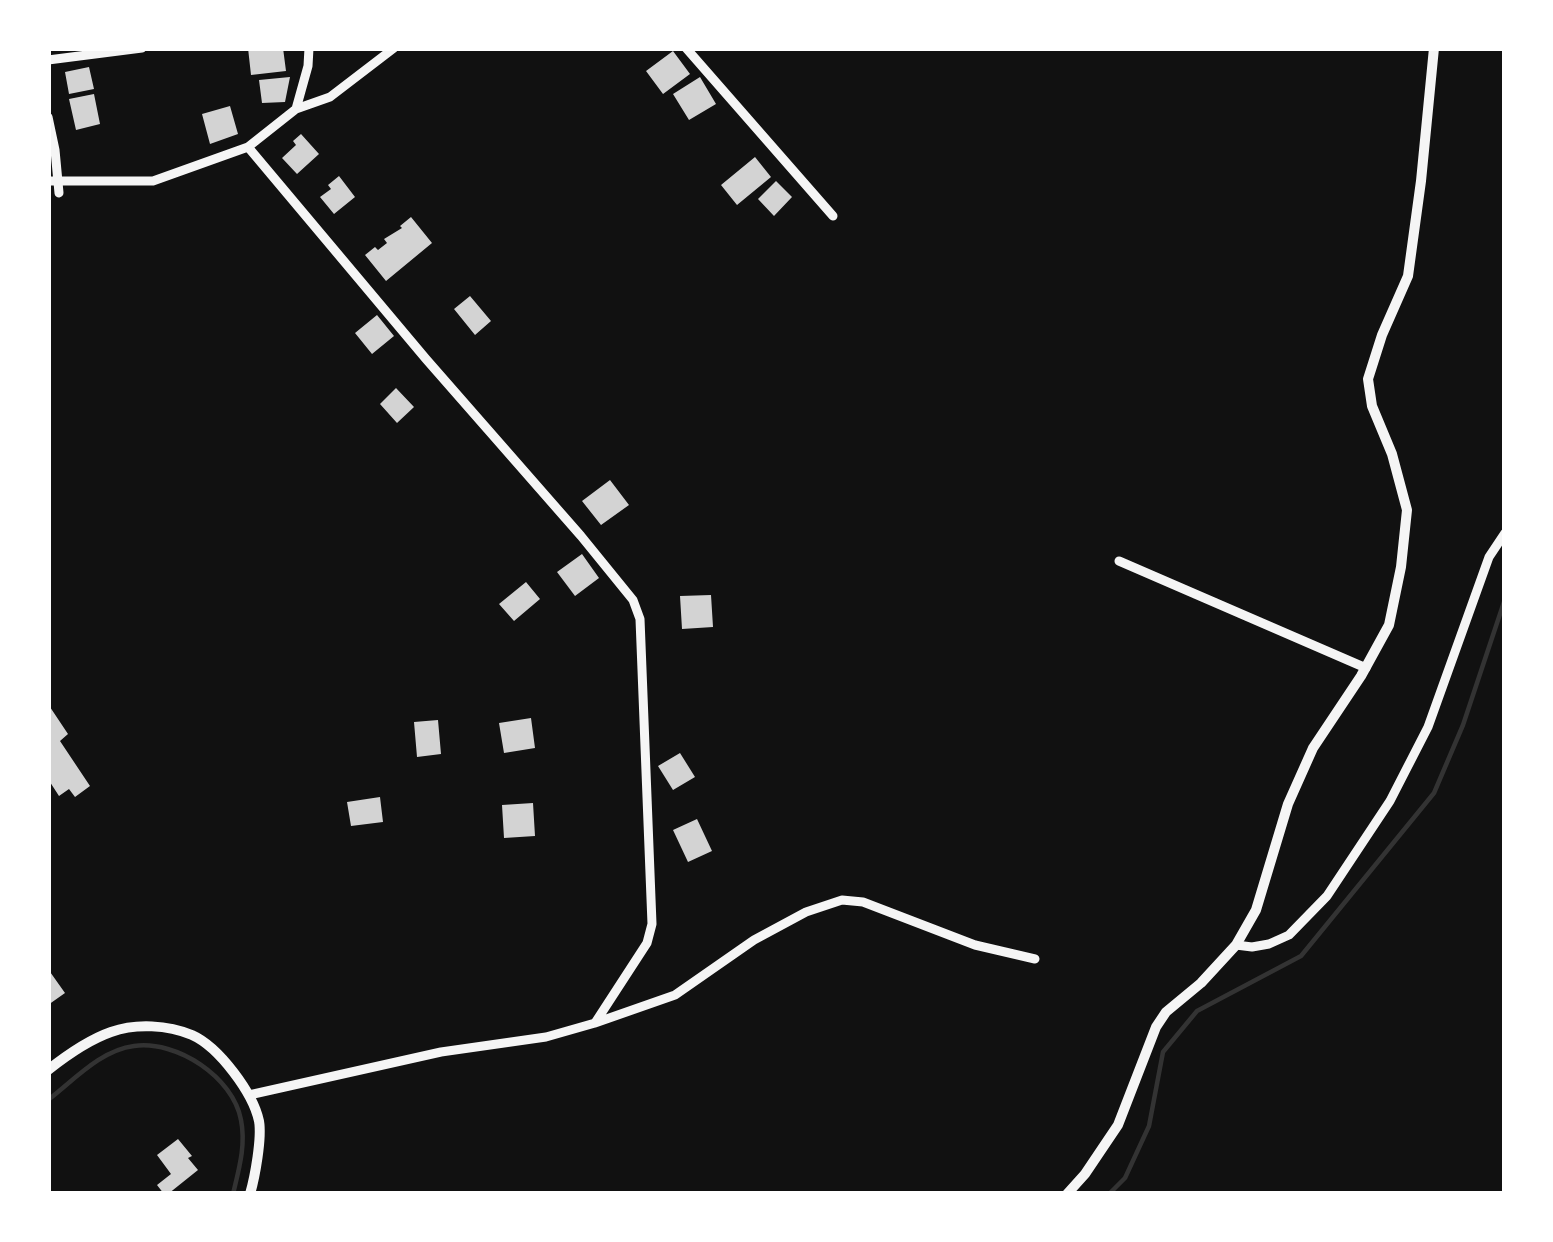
<!DOCTYPE html>
<style>
body{margin:0}
#map{position:relative;width:1553px;height:1242px;overflow:hidden;background:#111;font-family:Quicksand,sans-serif}
canvas{display:block}
.frame{position:absolute;inset:0;border:51px solid #fff;pointer-events:none}
</style>
<div id="map">
<canvas width="1553" height="1242"></canvas>
<div class="frame"></div>
</div>
<script>
const c = document.querySelector('canvas').getContext('2d');
c.lineJoin = 'round';
function stroke(path, color, width, dash) {
  c.strokeStyle = color;
  c.lineWidth = width;
  c.lineCap = dash ? 'butt' : 'round';
  c.setLineDash(dash || []);
  c.stroke(path);
}
function fill(path, color) {
  c.fillStyle = color;
  c.fill(path, 'evenodd');
}
stroke(new Path2D(`
 M 48,1100 C 74,1080 101,1050 134,1046 C 177,1040 233,1077 241,1120 C 246,1145 239,1169 233,1194
 M 1109,1194 L 1125,1178 L 1149,1126 L 1163,1052 L 1197,1011 L 1301,956 L 1434,793 L 1463,725 L 1505,599`), '#333', 4.5);
fill(new Path2D(`
 M 248,48 L 283,48 L 286,71 L 251,75 Z
 M 673,51 L 690,74 L 663,94 L 646,71 Z
 M 89,67 L 94,89 L 69,94 L 65,72 Z
 M 290,77 L 285,102 L 262,103 L 259,80 Z
 M 700,77 L 716,104 L 689,120 L 673,94 Z
 M 94,94 L 100,124 L 76,130 L 69,99 Z
 M 230,106 L 238,134 L 210,144 L 202,114 Z
 M 301,134 L 319,154 L 297,174 L 282,158 L 296,145 L 293,141 Z
 M 755,157 L 771,177 L 737,205 L 721,185 Z
 M 339,176 L 355,197 L 334,214 L 320,197 L 331,189 L 328,185 Z
 M 776,181 L 792,197 L 774,216 L 758,199 Z
 M 411,217 L 432,243 L 386,281 L 365,255 L 375,247 L 378,250 L 387,243 L 384,239 L 402,228 L 400,226 Z
 M 470,296 L 491,321 L 475,335 L 454,309 Z
 M 377,315 L 394,336 L 372,354 L 355,333 Z
 M 396,388 L 414,407 L 397,423 L 380,404 Z
 M 610,480 L 629,505 L 601,525 L 582,501 Z
 M 582,554 L 599,578 L 575,596 L 557,572 Z
 M 526,582 L 540,599 L 514,621 L 499,604 Z
 M 711,595 L 713,627 L 682,629 L 680,596 Z
 M 48,704 L 68,734 L 60,741 L 90,786 L 75,797 L 69,789 L 59,796 L 48,779 Z
 M 531,718 L 535,748 L 504,753 L 499,723 Z
 M 438,720 L 441,754 L 417,757 L 414,722 Z
 M 680,753 L 695,777 L 673,790 L 658,766 Z
 M 380,797 L 383,822 L 351,826 L 347,802 Z
 M 533,803 L 535,836 L 504,838 L 502,805 Z
 M 697,819 L 712,851 L 688,862 L 673,830 Z
 M 48,969 L 65,993 L 48,1005 Z
 M 178,1139 L 192,1156 L 188,1158 L 198,1170 L 168,1194 L 164,1194 L 157,1185 L 171,1174 L 157,1155 Z`), '#d3d3d3');
stroke(new Path2D(`
 M 686,48 L 833,216
 M 48,60 L 142,48
 M 296,109 L 330,97 L 394,48
 M 48,117 L 55,150 L 59,193
 M 248,147 L 426,359 L 581,536 L 633,600 L 640,619 L 652,924 L 647,943 L 595,1023
 M 48,181 L 153,181 L 248,147 L 296,109 L 308,66 L 309,48
 M 1119,561 L 1366,668
 M 1236,945 L 1252,947 L 1269,944 L 1289,935 L 1327,896 L 1390,801 L 1428,727 L 1489,557 L 1505,533
 M 249,1095 L 441,1052 L 546,1037 L 595,1023 L 675,995 L 754,940 L 806,912 L 842,900 L 863,902 L 975,945 L 1035,959`), '#f5f5f5', 9);
stroke(new Path2D(`
 M 48,1070 C 67,1055 88,1040 111,1032 C 136,1023 168,1025 192,1035 C 219,1047 253,1093 259,1121 C 262,1138 255,1177 250,1194
 M 1067,1194 L 1085,1174 L 1118,1125 L 1156,1027 L 1166,1012 L 1201,983 L 1236,945 L 1256,910 L 1288,804 L 1313,748 L 1361,676 L 1389,625 L 1401,567 L 1407,510 L 1392,454 L 1372,406 L 1368,379 L 1382,335 L 1408,276 L 1421,181 L 1434,48`), '#f5f5f5', 10);
</script>
